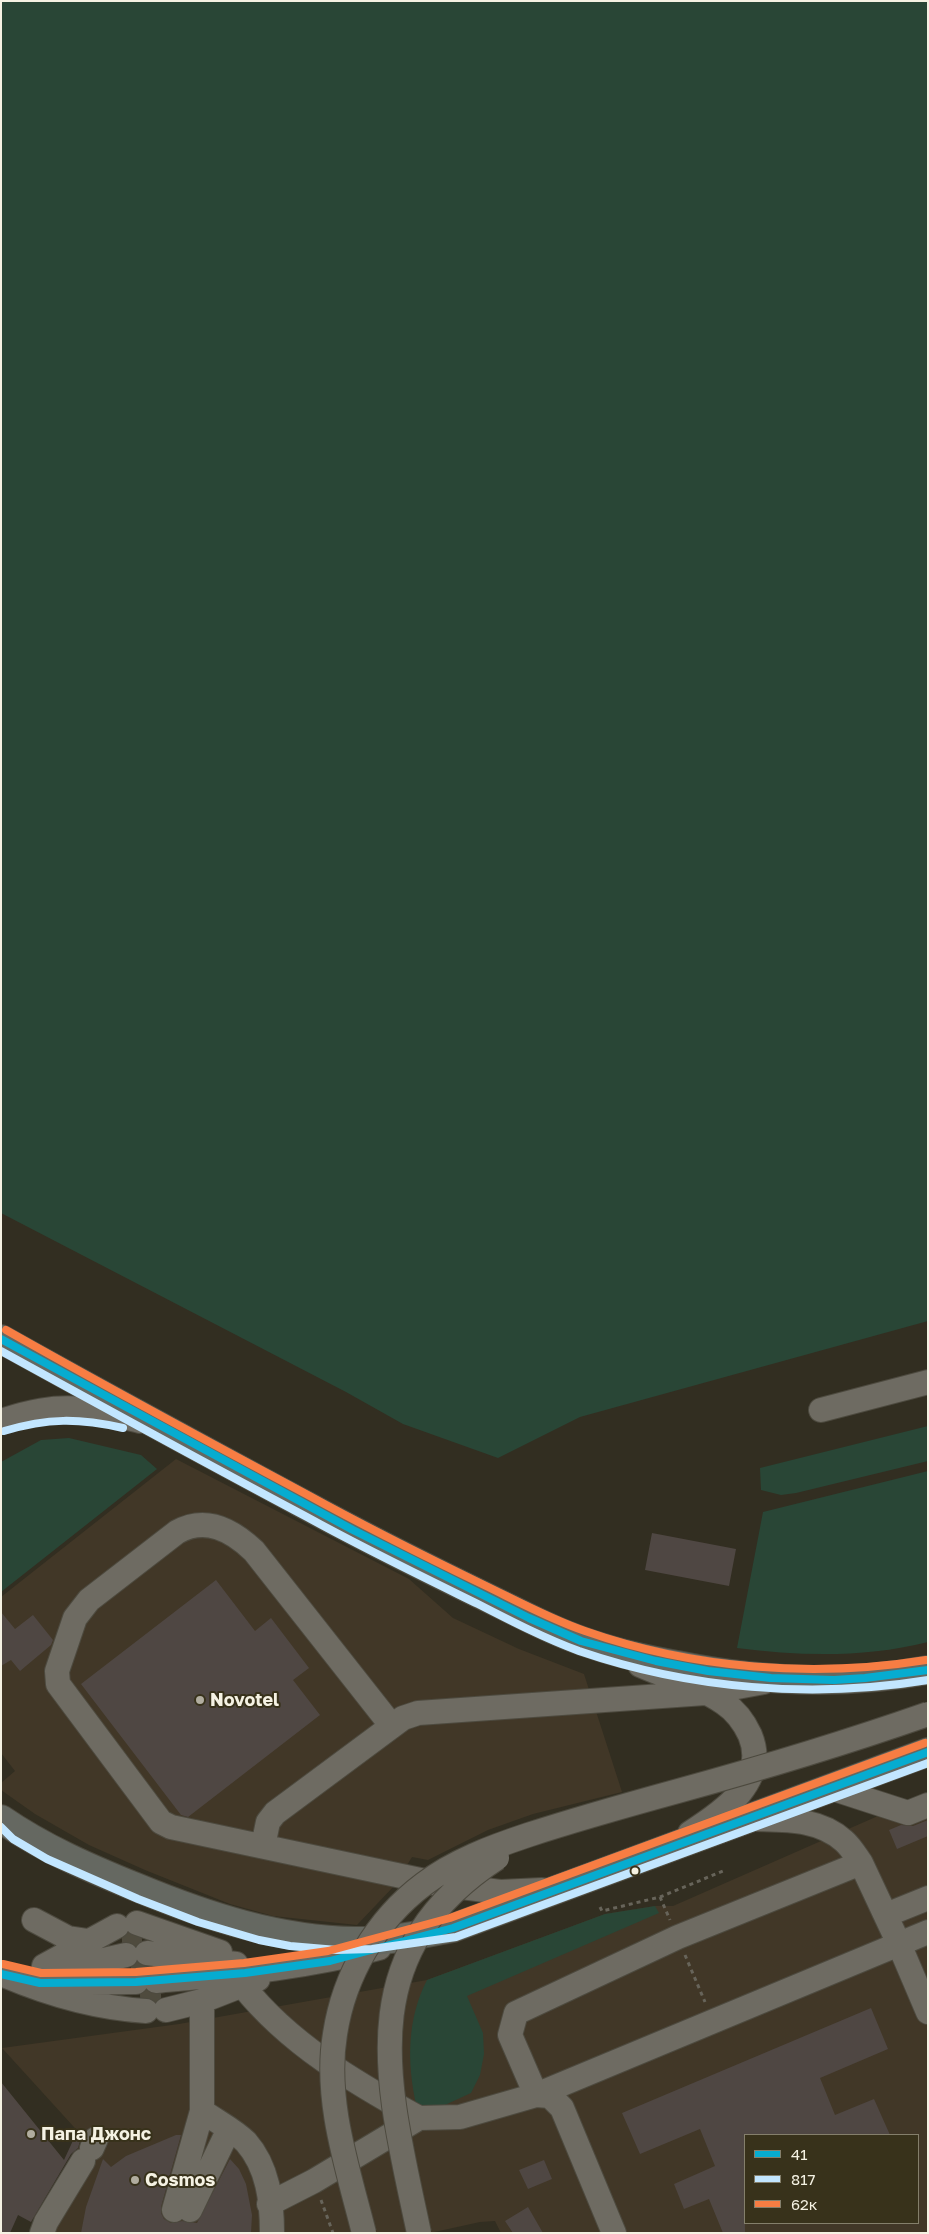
<!DOCTYPE html>
<meta charset="utf-8">
<style>
body{margin:0}
#map{position:relative;width:929px;height:2234px;overflow:hidden;background:#322e21;font-family:"Golos Text",sans-serif}
canvas{display:block}
.frame{position:absolute;inset:0;border:2px solid #f5f2e3;pointer-events:none}
.legend{position:absolute;left:744px;top:2134px;width:175px;height:90px;box-sizing:border-box;background:#38321b;border:1px solid #847f6b;margin:0;padding:6px 9px;list-style:none;font-size:15px;color:#f5f2e3}
.legend li{display:flex;align-items:center;gap:10px;height:25px}
.legend b{width:25px;border:1px solid #847f6b}
</style>
<div id="map">
<canvas width="929" height="2234"></canvas>
<div class="frame"></div>
<ul class="legend">
<li><b style="height:6px;background:#06acd0"></b>41</li>
<li><b style="height:6px;background:#c2e6ff"></b>817</li>
<li><b style="height:6px;background:#f77d43"></b>62к</li>
</ul>
</div>
<script>
const c = document.querySelector('canvas').getContext('2d');
c.lineJoin = 'round';
function fill(path, color) {
  c.fillStyle = color;
  c.fill(path, 'evenodd');
}
function stroke(path, color, width, dash) {
  c.strokeStyle = color;
  c.lineWidth = width;
  c.lineCap = dash ? 'butt' : 'round';
  c.setLineDash(dash || []);
  c.stroke(path);
}
function drawText(font, color, halo, rows, align = 'center') {
  c.font = font + ' "Golos Text",sans-serif';
  c.lineWidth = 4;
  c.setLineDash([]);
  c.textBaseline = 'middle';
  c.strokeStyle = halo;
  c.fillStyle = color;
  for (const [text, x, y, turn = 0] of rows) {
    c.save();
    c.translate(x, y);
    c.rotate((+turn || 0) * Math.PI / 180);
    c.textAlign = isNaN(turn) ? turn : align;
    if (halo) c.strokeText(text, 0, 0);
    c.fillText(text, 0, 0);
    c.restore();
  }
}
fill(new Path2D(`
 M 176,1459 L 409,1579 L 453,1618 L 519,1649 L 584,1674 L 622,1792 L 533,1814 L 488,1830 L 428,1860 L 412,1857 L 395,1885 L 357,1925 L 273,1916 L 230,1904 L 145,1870 L 89,1845 L 35,1814 L 1,1790 L 1,1783 L 15,1771 L 1,1753 L 1,1597 Z
 M 928,1794 L 928,2233 L 501,2233 L 495,2221 L 480,2222 L 430,2233 L 38,2233 L 83,2137 L 2,2048 L 179,2024 L 427,1980 L 605,1914 L 655,1906 L 673,1906 ZM 745,2135 L 918,2135 L 918,2223 L 745,2223 Z`), '#413727');
fill(new Path2D(`
 M 1,1 L 928,1 L 928,1321 L 580,1417 L 498,1458 L 403,1424 L 346,1392 L 1,1213 Z
 M 928,1426 L 928,1461 L 796,1493 L 781,1495 L 761,1490 L 760,1468 Z
 M 69,1438 L 141,1455 L 157,1469 L 1,1592 L 1,1462 L 41,1440 Z
 M 928,1471 L 928,1642 C 864,1658 801,1656 737,1648 L 763,1512 Z
 M 655,1906 L 659,1913 L 467,1996 L 483,2033 L 484,2054 L 480,2075 L 471,2093 L 434,2110 L 416,2104 C 407,2062 407,2019 427,1980 L 605,1914 Z`), '#294636');
fill(new Path2D(`
 M 652,1533 L 736,1549 L 729,1586 L 645,1570 Z
 M 216,1580 L 255,1631 L 271,1618 L 309,1668 L 293,1680 L 320,1715 L 188,1817 L 181,1815 L 81,1684 Z
 M 1,1612 L 15,1629 L 33,1615 L 53,1640 L 51,1645 L 20,1671 L 11,1660 L 1,1666 Z
 M 928,1820 L 928,1836 L 897,1849 L 889,1830 L 901,1825 L 913,1826 Z
 M 871,2008 L 888,2049 L 820,2078 L 835,2115 L 874,2099 L 890,2135 L 745,2135 L 745,2233 L 723,2233 L 709,2199 L 684,2209 L 674,2184 L 715,2166 L 700,2129 L 640,2154 L 622,2113 Z
 M 1,2082 L 64,2160 L 76,2134 L 81,2138 L 78,2148 L 71,2154 L 31,2222 L 18,2215 L 10,2233 L 1,2233 Z
 M 176,2135 L 181,2135 L 161,2207 L 161,2213 L 164,2219 L 171,2223 L 182,2221 L 197,2223 L 230,2159 L 239,2169 L 246,2184 L 252,2215 L 251,2233 L 81,2233 L 86,2207 L 103,2159 L 111,2167 L 126,2156 Z
 M 544,2160 L 552,2179 L 528,2189 L 519,2170 Z
 M 528,2207 L 543,2233 L 513,2233 L 505,2221 Z`), '#4f4743');
stroke(new Path2D(`
 M 122,1941 L 142,1940
 M 131,1969 L 151,1967
 M 140,1995 L 161,1994`), '#4f4b3e', 24, [24, 12]);
const minor = new Path2D(`
 M 821,1410 L 928,1382
 M 1,1421 C 28,1412 54,1406 82,1409 C 102,1410 121,1417 140,1421
 M 640,1665 C 667,1677 699,1686 724,1703 C 736,1711 744,1722 750,1735 C 769,1781 723,1812 690,1833
 M 391,1725 L 254,1551 C 232,1530 206,1516 177,1532 L 89,1600 L 75,1618 L 57,1671 L 58,1684 L 161,1822 L 171,1827 L 439,1884 L 500,1892 L 542,1890
 M 831,1788 L 908,1813 L 928,1805
 M 753,1819 C 785,1820 819,1818 844,1841 C 851,1847 856,1856 861,1863
 M 263,1846 L 268,1822 L 275,1813 L 403,1718 L 418,1713 L 705,1693 L 764,1682
 M 886,1915 L 928,1898
 M 34,1920 L 68,1938 L 88,1941
 M 137,1923 L 220,1952
 M 928,1932 L 899,1944 L 861,1863 L 678,1937 L 516,2013 L 510,2035 L 536,2095 L 899,1944 L 928,2012
 M 147,1953 L 236,1964
 M 44,1966 L 117,1926
 M 47,1973 L 126,1955
 M 6,1976 C 51,1995 97,2008 146,2011
 M 156,1981 C 232,1974 306,1968 379,1948
 M 44,1983 L 136,1982
 M 243,1986 C 289,2044 354,2082 419,2118 L 314,2181 L 269,2204
 M 166,2010 L 202,2001 L 258,1979
 M 202,2111 C 216,2121 234,2130 246,2142 C 268,2167 272,2201 272,2233
 M 419,2118 L 460,2117 L 536,2095 L 550,2096 L 562,2108 L 614,2233
 M 92,2148 L 96,2139
 M 174,2210 L 202,2111 L 202,2001
 M 190,2210 L 229,2129
 M 42,2233 L 46,2222 L 83,2161`);
const major = new Path2D(`
 M 1,1339 C 103,1396 205,1451 307,1506 C 368,1539 430,1570 492,1600 C 525,1616 558,1634 594,1645 C 621,1654 649,1660 677,1665 C 761,1682 844,1686 928,1670
 M 1,1819 C 43,1848 89,1868 136,1887 C 206,1916 279,1940 355,1941 C 388,1942 421,1934 453,1928 L 928,1752`);
stroke(minor, '#4d4a3f', 26);
stroke(major, '#4d4a3f', 30);
stroke(new Path2D(`
 M 660,1897 L 670,1920
 M 600,1907 L 602,1911 L 660,1897 L 723,1871
 M 685,1955 L 705,2002
 M 321,2200 L 333,2233`), '#67645a', 3, [4, 4]);
stroke(minor, '#6e6b62', 24);
stroke(major, '#656861', 28);
const minorBridge = new Path2D(`
 M 364,2233 C 348,2169 324,2100 335,2034 C 344,1975 376,1920 424,1884 C 454,1861 492,1847 528,1835 C 577,1819 627,1805 678,1791 C 762,1768 845,1743 928,1714
 M 419,2233 C 388,2086 348,1955 497,1858`);
stroke(minorBridge, '#4d4a3f', 26, []);
stroke(minorBridge, '#6e6b62', 24);
stroke(new Path2D(`
 M 1,1339 L 353,1530 L 529,1618 L 581,1641 L 656,1661 L 708,1671 L 771,1678 L 834,1680 L 865,1678 L 928,1670
 M 1,1974 L 40,1983 L 136,1982 L 245,1973 L 330,1961 L 453,1928 L 928,1752`), '#06acd0', 8);
stroke(new Path2D(`
 M 1,1351 C 103,1407 205,1463 307,1517 C 363,1548 421,1576 478,1604 C 511,1621 544,1638 579,1651 C 690,1689 812,1699 928,1680
 M 4,1431 C 48,1418 78,1418 123,1428
 M 1,1827 L 13,1839 L 47,1859 L 138,1899 L 198,1922 L 259,1940 L 290,1946 L 337,1950 L 372,1949 L 456,1937 L 928,1763`), '#c2e6ff', 8);
stroke(new Path2D(`
 M 6,1330 C 105,1386 205,1440 306,1494 C 364,1526 424,1556 484,1585 C 517,1601 550,1619 585,1631 C 693,1669 814,1678 926,1660
 M 3,1964 L 41,1973 L 136,1972 L 244,1963 L 328,1951 L 450,1918 L 925,1743`), '#f77d43', 8);
for (const [x, y, r, color] of [
 [200,1700,5,"#b1ad9f"],
 [635,1871,4.5,"#f5f2e3"],
 [31,2134,5,"#b1ad9f"],
 [135,2180,5,"#b1ad9f"]
]) {
  const dot = new Path2D();
  dot.arc(x, y, r, 0, 2 * Math.PI);
  c.fillStyle = color;
  c.fill(dot);
  stroke(dot, '#38321b', 2);
}
drawText('bold 18px', '#f5f2e3', '#38321b', [
 ["Novotel",210,1700],
 ["Папа Джонс",41,2134],
 ["Cosmos",145,2180]
], 'left');
</script>
